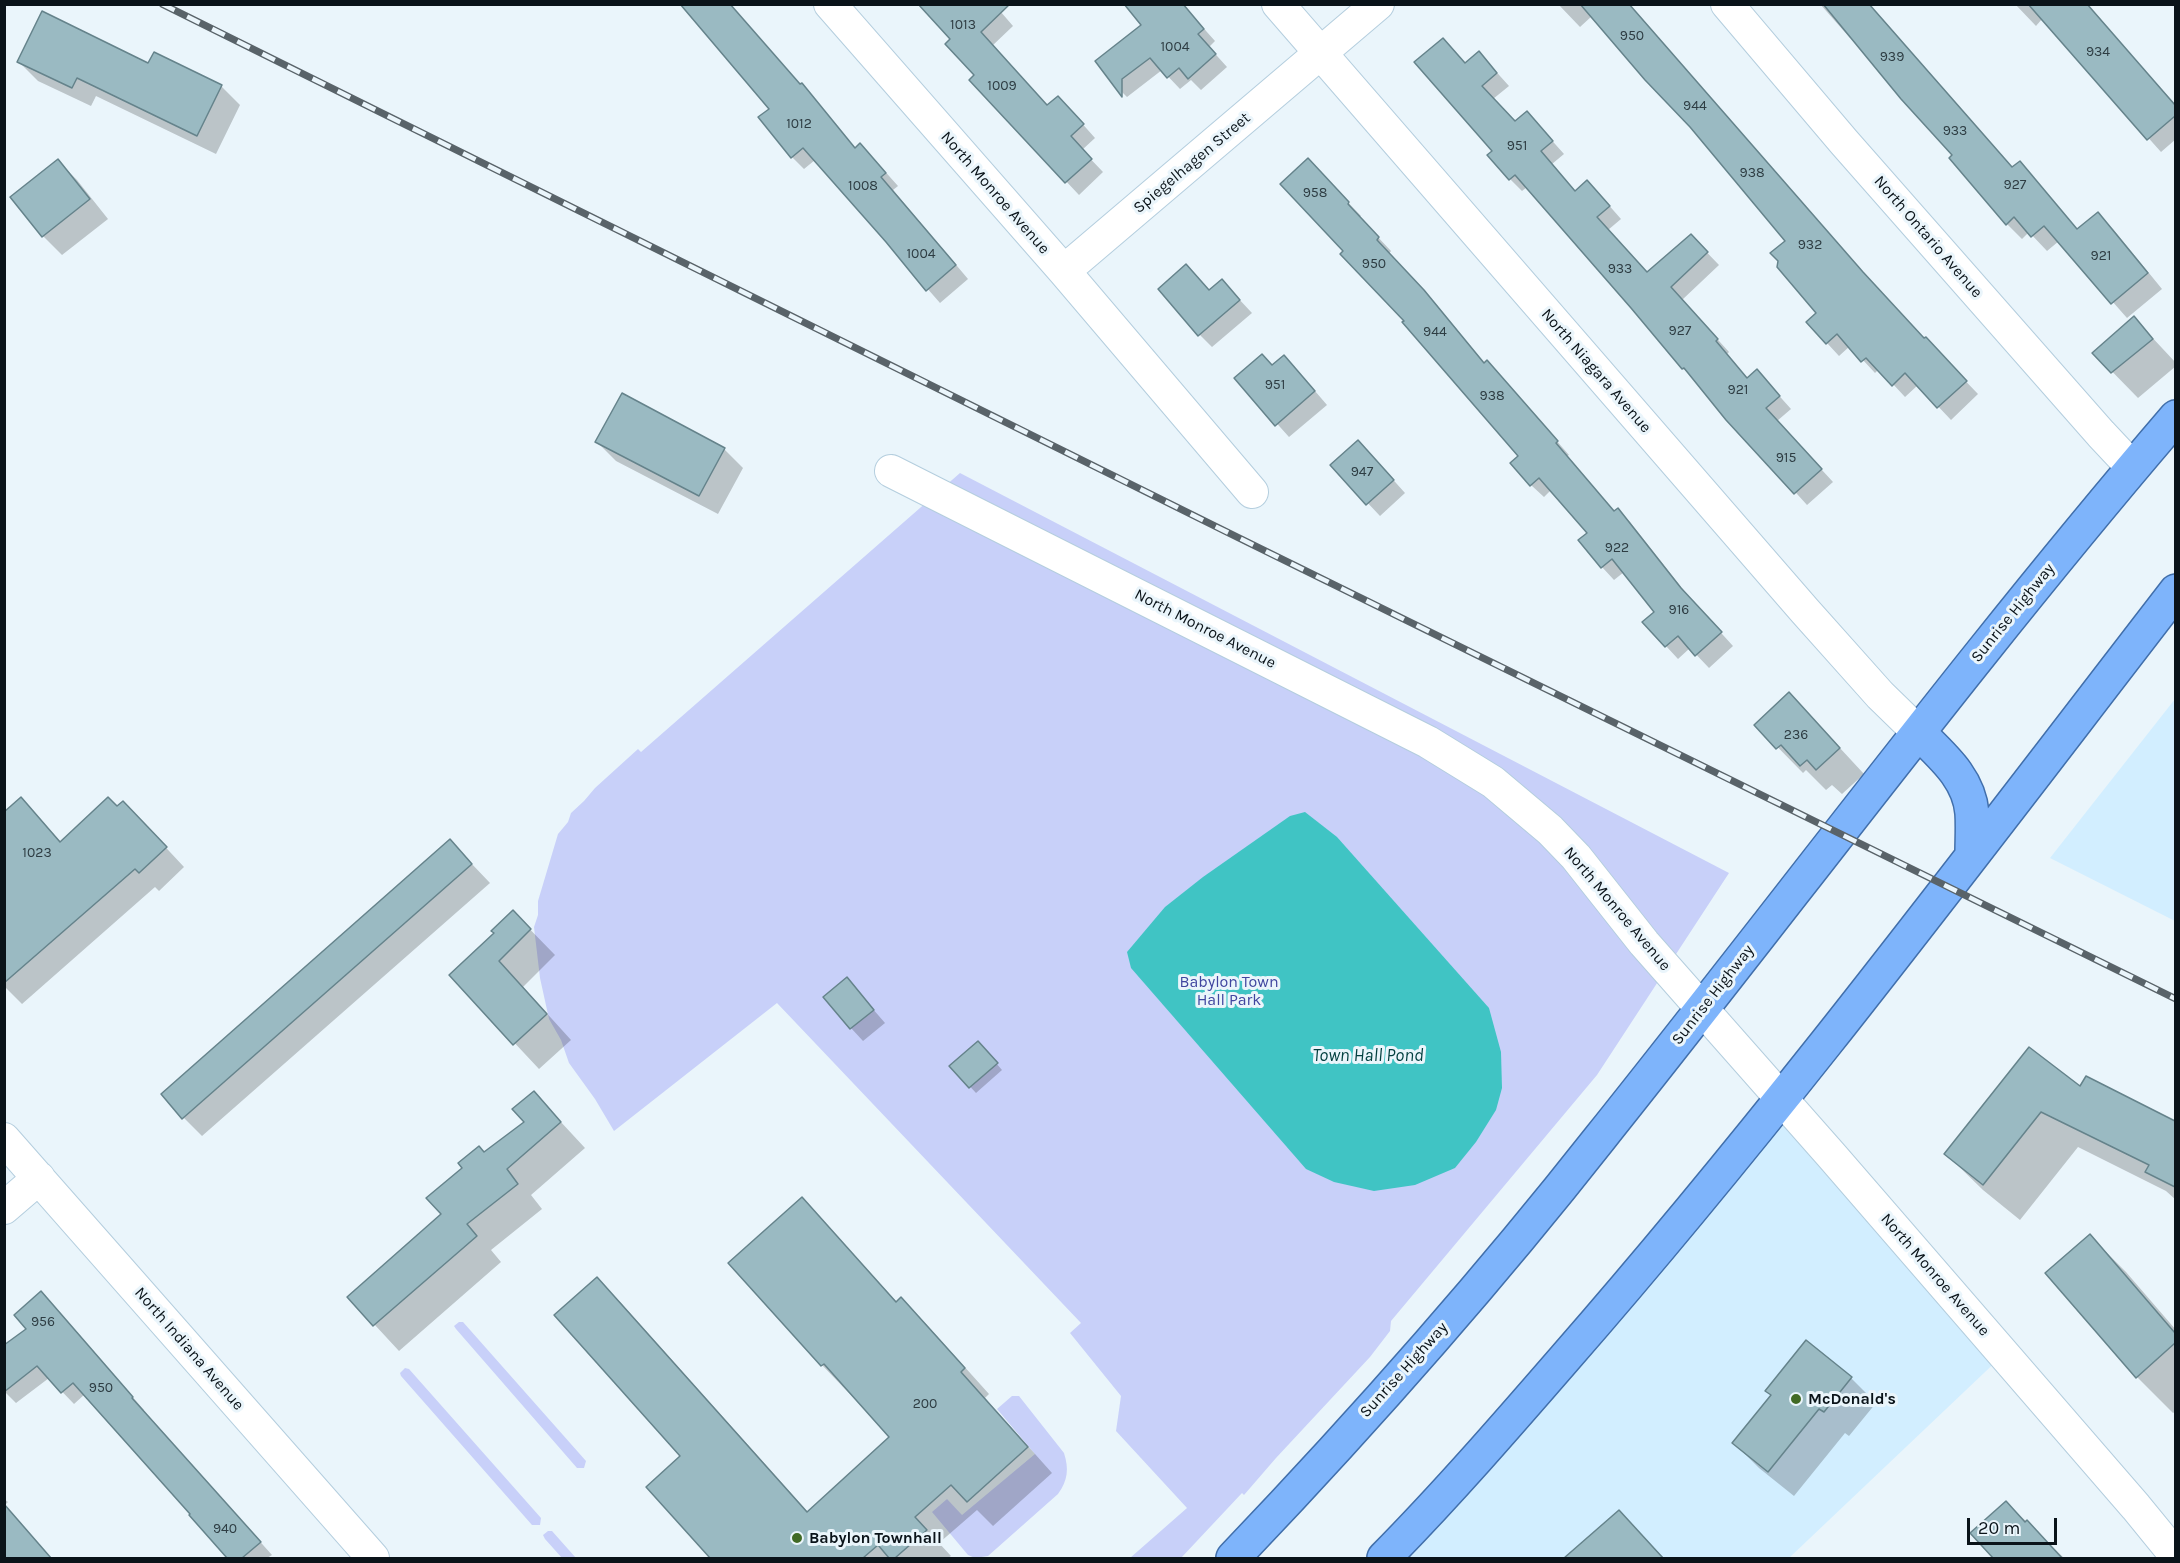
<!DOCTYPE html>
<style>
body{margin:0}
#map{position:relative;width:2180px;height:1563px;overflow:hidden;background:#eaf5fb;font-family:Karla,sans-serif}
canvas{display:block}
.frame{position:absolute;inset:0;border:6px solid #0a1319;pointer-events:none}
.scale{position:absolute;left:1967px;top:1518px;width:90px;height:27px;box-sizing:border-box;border:3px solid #0a1319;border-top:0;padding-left:8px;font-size:18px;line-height:21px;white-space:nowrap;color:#0a1319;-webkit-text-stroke:4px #eaf5fb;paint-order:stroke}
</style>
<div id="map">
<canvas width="2180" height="1563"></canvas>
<div class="frame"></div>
<div class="scale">20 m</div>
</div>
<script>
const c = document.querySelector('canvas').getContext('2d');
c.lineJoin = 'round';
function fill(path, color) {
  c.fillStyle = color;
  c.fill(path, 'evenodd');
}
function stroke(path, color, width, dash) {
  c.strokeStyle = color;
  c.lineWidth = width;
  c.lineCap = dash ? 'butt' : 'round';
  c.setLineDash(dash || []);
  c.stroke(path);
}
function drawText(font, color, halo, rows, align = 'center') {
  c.font = font + ' Karla,sans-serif';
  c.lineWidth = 6;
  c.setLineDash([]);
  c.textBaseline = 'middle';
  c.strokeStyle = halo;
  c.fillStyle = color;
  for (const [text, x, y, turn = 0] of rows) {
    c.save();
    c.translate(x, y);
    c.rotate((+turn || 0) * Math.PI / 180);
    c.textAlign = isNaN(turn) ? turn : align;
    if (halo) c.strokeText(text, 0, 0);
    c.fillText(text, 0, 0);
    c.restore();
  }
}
fill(new Path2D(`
 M 2175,699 L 2175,921 L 2050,858 Z
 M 1782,1099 L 2004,1354 L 1789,1558 L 1384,1558 Z`), '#d2eeff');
fill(new Path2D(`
 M 960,473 L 1729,873 L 1597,1075 L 1391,1321 L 1390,1331 L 1370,1357 L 1276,1458 L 1244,1495 L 1242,1493 L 1181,1558 L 1130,1558 L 1187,1508 L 1116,1431 L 1121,1396 L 1070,1333 L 1081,1323 L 777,1003 L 614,1131 L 595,1099 L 569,1063 L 561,1040 L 549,1019 L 540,978 L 534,927 L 538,915 L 538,901 L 558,834 L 568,822 L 571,813 L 584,801 L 595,788 L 638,749 L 641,752 Z
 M 459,1322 L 463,1322 L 586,1461 L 584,1468 L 577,1468 L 456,1329 L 454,1326 Z
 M 405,1368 L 409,1369 L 541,1518 L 540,1525 L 532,1525 L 401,1376 L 400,1373 Z
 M 1012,1396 L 1019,1396 L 1064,1453 C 1069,1469 1068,1480 1058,1494 L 988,1556 L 975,1558 L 968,1555 L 932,1512 L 947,1499 L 962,1515 L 1035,1454 L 997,1409 Z
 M 548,1531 L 552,1531 L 576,1558 L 562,1558 L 545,1539 L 543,1535 Z`), '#c8d0f9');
fill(new Path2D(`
 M 1305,812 L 1337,837 L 1489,1008 L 1501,1052 L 1502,1088 L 1496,1110 L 1476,1142 L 1455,1168 L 1415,1185 L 1374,1191 L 1334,1182 L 1306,1169 L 1131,968 L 1127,952 L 1165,907 L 1203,877 L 1290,816 Z`), '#40c4c4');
fill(new Path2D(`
 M 994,4 L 1013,26 L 992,46 L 1047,107 L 1071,111 L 1095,138 L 1082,150 L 1103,172 L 1079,195 L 971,80 L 976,76 L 947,44 Z
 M 1182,4 L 1215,41 L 1209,47 L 1227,67 L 1201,90 L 1191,80 L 1180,89 L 1162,70 L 1127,97 L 1115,85 Z
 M 1558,4 L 1629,4 L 1875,287 L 1978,394 L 1951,420 L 1918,385 L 1905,397 L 1879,369 L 1875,373 L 1850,346 L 1839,356 L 1827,343 L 1818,314 L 1787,241 L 1691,126 L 1592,16 L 1580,27 Z
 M 1820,4 L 1869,4 L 2013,168 L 2019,163 L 2078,230 L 2098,214 L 2113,229 L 2162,289 L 2127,318 L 2059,241 L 2047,251 L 2029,232 L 2022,239 L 2007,224 L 1954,155 L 1852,36 L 1850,38 Z
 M 2015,4 L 2085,4 L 2176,105 L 2176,139 L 2161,152 L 2042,19 L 2036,26 Z
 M 19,62 L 149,65 L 221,86 L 240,105 L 216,154 L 96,96 L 91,106 L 38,81 Z
 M 1465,65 L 1491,66 L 1509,86 L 1493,99 L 1516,123 L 1539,126 L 1564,154 L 1552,164 L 1576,192 L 1599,194 L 1621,219 L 1608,230 L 1647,273 L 1691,236 L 1719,265 L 1682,300 L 1729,352 L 1727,354 L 1748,379 L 1757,371 L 1791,409 L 1777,421 L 1833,482 L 1807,505 L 1683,368 L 1527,187 L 1522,191 L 1510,179 L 1494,151 Z
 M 801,85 L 856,149 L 873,158 L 898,186 L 893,190 L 968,279 L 940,303 L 815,160 L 804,169 L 792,157 L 771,109 Z
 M 58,161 L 77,180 L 108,219 L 62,255 L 43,236 L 12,198 Z
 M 1320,173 L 1361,216 L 1359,217 L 1391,251 L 1389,254 L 1436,304 L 1485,364 L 1499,375 L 1569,455 L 1567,456 L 1615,512 L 1618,510 L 1630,522 L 1693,602 L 1733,646 L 1709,668 L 1690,648 L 1678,659 L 1666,646 L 1656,612 L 1624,572 L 1614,580 L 1602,567 L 1580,540 L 1589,533 L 1551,490 L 1544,497 L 1531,485 L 1520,456 L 1345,251 Z
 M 1222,281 L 1252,313 L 1212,347 L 1200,335 L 1209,291 Z
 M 2134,318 L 2176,363 L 2176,366 L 2138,398 L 2094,353 Z
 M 1273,367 L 1297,370 L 1327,405 L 1289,437 L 1236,378 Z
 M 597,442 L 724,449 L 743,468 L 718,514 L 616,461 Z
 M 1370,454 L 1405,493 L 1380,516 L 1332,465 Z
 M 1814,720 L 1864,774 L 1842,794 L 1832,785 L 1826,790 L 1806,770 L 1803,773 L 1756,725 Z
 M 21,799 L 62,843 L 117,808 L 142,822 L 184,867 L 159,891 L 155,887 L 22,1004 L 4,986 L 4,814 Z
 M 450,841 L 490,883 L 202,1136 L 184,1118 Z
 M 513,912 L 555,955 L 523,987 L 571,1040 L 539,1069 L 451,975 L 496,933 Z
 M 847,979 L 885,1023 L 863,1041 L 851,1028 Z
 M 984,1049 L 1002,1070 L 976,1093 L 951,1066 Z
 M 2087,1078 L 2176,1122 L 2176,1200 L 2166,1191 L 2078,1147 L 2020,1220 L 1983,1190 L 1946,1154 L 2081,1089 Z
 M 534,1093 L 585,1148 L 531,1195 L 542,1209 L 491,1250 L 501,1262 L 399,1351 L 349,1297 L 443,1214 L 485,1154 L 526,1123 Z
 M 802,1199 L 897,1302 L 901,1299 L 926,1324 L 989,1394 L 985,1398 L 1052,1473 L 993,1526 L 977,1510 L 939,1543 L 951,1556 L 948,1558 L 712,1558 L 648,1487 L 683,1456 L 597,1279 L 622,1304 L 808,1512 L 891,1437 L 822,1365 L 730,1263 Z
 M 2090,1236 L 2126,1272 L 2176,1330 L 2176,1411 L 2173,1413 L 2137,1377 Z
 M 52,1305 L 144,1410 L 143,1411 L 272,1555 L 267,1558 L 229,1558 L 191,1516 L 193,1515 L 85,1394 L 74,1404 L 49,1378 L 16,1403 L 4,1391 L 28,1329 Z
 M 1851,1378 L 1876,1403 L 1849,1436 L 1845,1433 L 1794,1496 L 1759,1468 L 1734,1443 Z
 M 4,1499 L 8,1502 L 5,1505 L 51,1558 L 4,1558 Z
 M 2006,1503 L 2027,1522 L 2064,1558 L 1995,1558 L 1972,1533 Z
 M 1619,1512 L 1664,1558 L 1566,1558 Z`), '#0003');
const building = new Path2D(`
 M 680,4 L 730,4 L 800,84 L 802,83 L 855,148 L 860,143 L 886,173 L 881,177 L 956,265 L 926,291 L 886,242 L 803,148 L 791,158 L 758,117 L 769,109 Z
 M 918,4 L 1010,4 L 981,32 L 1047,105 L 1058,96 L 1084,124 L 1071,136 L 1092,159 L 1065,183 L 969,80 L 974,75 L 945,44 L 950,39 Z
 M 1124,4 L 1183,4 L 1204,29 L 1198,34 L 1216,54 L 1188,79 L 1179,68 L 1167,78 L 1150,58 L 1122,79 L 1122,97 L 1095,61 L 1141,25 Z
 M 1580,4 L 1629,4 L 1863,272 L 1924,338 L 1926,337 L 1967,381 L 1937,408 L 1905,373 L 1892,386 L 1866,358 L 1861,362 L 1837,334 L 1826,344 L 1806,322 L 1816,313 L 1777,267 L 1778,261 L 1770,253 L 1785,241 L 1690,127 L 1645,80 Z
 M 1823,4 L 1869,4 L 2012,167 L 2020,161 L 2077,229 L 2098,212 L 2148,273 L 2111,304 L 2044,226 L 2031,237 L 2014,217 L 2006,225 L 1949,158 L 1952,155 L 1901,99 Z
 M 2028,4 L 2087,4 L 2175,105 L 2175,116 L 2147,140 Z
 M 42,11 L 148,63 L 154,52 L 222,85 L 197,136 L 77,78 L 72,88 L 17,62 Z
 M 1443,38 L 1465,63 L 1479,51 L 1497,73 L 1482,86 L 1515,121 L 1527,111 L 1553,141 L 1541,151 L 1575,191 L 1587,180 L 1610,206 L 1597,217 L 1647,272 L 1691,234 L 1708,252 L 1671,287 L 1718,339 L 1716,341 L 1747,378 L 1757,369 L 1780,396 L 1766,408 L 1822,469 L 1794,494 L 1726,420 L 1684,368 L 1682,369 L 1631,308 L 1515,175 L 1509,180 L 1487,155 L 1492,151 L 1414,62 Z
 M 1308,158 L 1349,202 L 1348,204 L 1379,237 L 1377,240 L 1424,290 L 1484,363 L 1487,360 L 1558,441 L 1556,443 L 1614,511 L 1618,508 L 1681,588 L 1722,632 L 1695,656 L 1678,636 L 1665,647 L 1642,622 L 1654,612 L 1612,559 L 1601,568 L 1578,540 L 1587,533 L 1539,478 L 1530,486 L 1510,463 L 1518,456 L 1402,322 L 1404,321 L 1340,254 L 1343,251 L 1280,184 Z
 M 58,159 L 90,199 L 42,237 L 10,197 Z
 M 1186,264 L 1209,290 L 1222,279 L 1240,300 L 1198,336 L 1158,289 Z
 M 2134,316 L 2153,339 L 2111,373 L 2092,353 Z
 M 1262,354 L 1272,365 L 1284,355 L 1315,391 L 1275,426 L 1234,378 Z
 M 622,393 L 725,448 L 699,496 L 595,442 Z
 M 1358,440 L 1394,480 L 1366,505 L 1330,465 Z
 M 1789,692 L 1840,748 L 1816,770 L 1807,760 L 1800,766 L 1781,745 L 1776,749 L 1754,725 Z
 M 21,797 L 60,842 L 108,797 L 117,806 L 123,801 L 167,847 L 139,873 L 135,869 L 4,983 L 4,812 Z
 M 450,839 L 472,864 L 182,1119 L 161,1094 Z
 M 513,910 L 531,929 L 499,961 L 547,1014 L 513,1045 L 449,975 L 494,933 L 491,931 Z
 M 847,977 L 874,1010 L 850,1029 L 823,997 Z
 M 978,1041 L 998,1063 L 969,1088 L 949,1066 Z
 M 2029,1047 L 2080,1086 L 2086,1076 L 2175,1121 L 2175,1187 L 2145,1172 L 2149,1165 L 2041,1112 L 1983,1185 L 1944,1154 Z
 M 534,1091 L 561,1122 L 507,1169 L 518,1184 L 467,1224 L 477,1236 L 373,1326 L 347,1297 L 441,1214 L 426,1198 L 462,1168 L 458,1163 L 479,1146 L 484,1152 L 524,1122 L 512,1109 Z
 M 802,1197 L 896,1302 L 901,1297 L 965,1368 L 961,1372 L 1028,1447 L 967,1502 L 951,1485 L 915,1517 L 927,1530 L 895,1558 L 889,1558 L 878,1545 L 863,1558 L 710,1558 L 646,1487 L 680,1456 L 554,1315 L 597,1277 L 807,1512 L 889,1437 L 824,1364 L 821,1366 L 728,1263 Z
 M 2090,1234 L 2175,1333 L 2175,1343 L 2136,1378 L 2045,1273 Z
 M 41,1291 L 133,1397 L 132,1398 L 261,1542 L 242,1558 L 227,1558 L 189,1515 L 190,1514 L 73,1383 L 61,1393 L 37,1366 L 4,1392 L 4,1345 L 26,1329 L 14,1315 Z
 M 1806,1340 L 1852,1377 L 1824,1412 L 1819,1409 L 1768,1472 L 1732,1443 L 1771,1395 L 1765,1391 Z
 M 2006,1501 L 2025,1522 L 2027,1520 L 2062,1558 L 1993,1558 L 1970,1533 Z
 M 4,1504 L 51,1558 L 4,1558 Z
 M 1619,1510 L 1663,1558 L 1564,1558 Z`);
fill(building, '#9abac2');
stroke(building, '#65838b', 1.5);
const minor = new Path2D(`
 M 830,4 L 1064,271 L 1252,492
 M 1278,4 L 1805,611 L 1880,695 L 1919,733
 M 1727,4 L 1844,142 L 2101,434 L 2132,467
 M 1064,271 L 1378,4
 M 891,471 L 1428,742 L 1493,782 L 1550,830 L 1576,857 L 1644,943 L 1832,1156 L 2136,1507 L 2176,1556
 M 4,1139 L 373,1558
 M 4,1208 L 39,1178`);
const trunk = new Path2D(`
 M 1919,733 C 1942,756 1969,778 1972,813 C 1973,827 1972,841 1972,855
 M 1233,1558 C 1361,1424 1485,1284 1600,1138 C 1792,898 1975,651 2176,417
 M 1384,1558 C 1447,1494 1506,1426 1565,1358 C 1780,1112 1976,850 2176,591`);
stroke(minor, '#b4cede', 34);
stroke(trunk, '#416fab', 36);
stroke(minor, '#fff', 32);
stroke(trunk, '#7eb4fb', 33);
const rail = new Path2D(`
 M 162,4 L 1237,537 L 2176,999`);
stroke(rail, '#596369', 7);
stroke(rail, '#eaf5fb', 4.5, [14]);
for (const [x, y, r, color] of [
 [1796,1399,6,"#416a25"],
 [797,1538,6,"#416a25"]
]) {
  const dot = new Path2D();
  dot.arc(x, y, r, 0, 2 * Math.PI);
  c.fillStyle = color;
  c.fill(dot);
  stroke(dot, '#eaf5fb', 2);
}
drawText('14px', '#2e3d43', null, [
 ["1013",963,25],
 ["950",1632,36],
 ["1004",1175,47],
 ["934",2098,52],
 ["939",1892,57],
 ["1009",1002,86],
 ["944",1695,106],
 ["1012",799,124],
 ["933",1955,131],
 ["951",1517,146],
 ["938",1752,173],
 ["927",2015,185],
 ["1008",863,186],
 ["958",1315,193],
 ["932",1810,245],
 ["1004",921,254],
 ["921",2101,256],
 ["950",1374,264],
 ["933",1620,269],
 ["927",1680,331],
 ["944",1435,332],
 ["951",1275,385],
 ["921",1738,390],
 ["938",1492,396],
 ["915",1786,458],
 ["947",1362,472],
 ["922",1617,548],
 ["916",1679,610],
 ["236",1796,735],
 ["1023",37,853],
 ["956",43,1322],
 ["950",101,1388],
 ["200",925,1404],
 ["940",225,1529]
]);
drawText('16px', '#0a1319', '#eaf5fb', [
 ["Spiegelhagen Street",1192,163,-40],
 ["North Monroe Avenue",995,193,49],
 ["North Ontario Avenue",1928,237,49],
 ["North Niagara Avenue",1596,371,49],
 ["Sunrise Highway",2013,613,-51],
 ["North Monroe Avenue",1205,629,27],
 ["North Monroe Avenue",1617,909,50],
 ["Sunrise Highway",1713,995,-52],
 ["North Monroe Avenue",1935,1275,49],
 ["North Indiana Avenue",189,1349,49],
 ["Sunrise Highway",1404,1370,-48]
]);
drawText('16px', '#40469f', '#eaf5fb', [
 ["Babylon Town",1229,982],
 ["Hall Park",1229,1000]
]);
drawText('bold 16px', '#0a1319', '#eaf5fb', [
 ["McDonald's",1808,1399],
 ["Babylon Townhall",809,1538]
], 'left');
drawText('italic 18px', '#013f3f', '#eaf5fb', [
 ["Town Hall Pond",1368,1056]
]);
</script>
